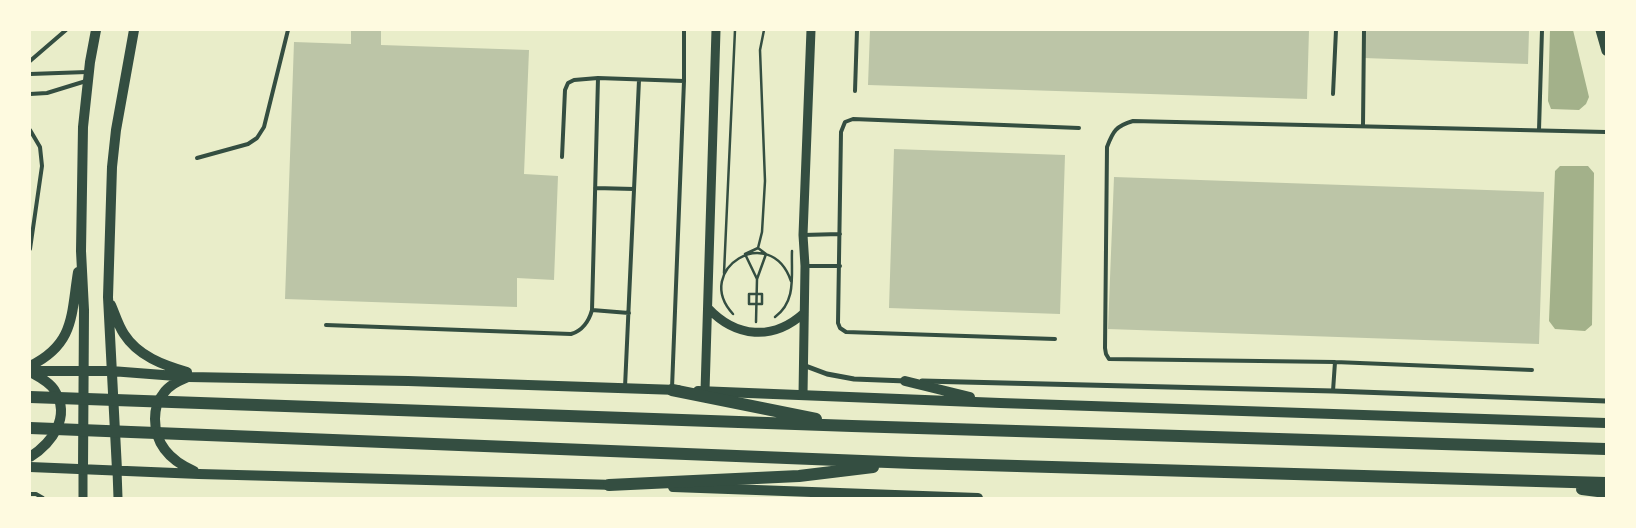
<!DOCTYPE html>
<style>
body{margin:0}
#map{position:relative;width:1636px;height:528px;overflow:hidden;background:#e9edc9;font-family:"Zilla Slab",serif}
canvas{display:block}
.frame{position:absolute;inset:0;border:31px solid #fefae0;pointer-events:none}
</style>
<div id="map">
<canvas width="1636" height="528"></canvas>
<div class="frame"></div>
</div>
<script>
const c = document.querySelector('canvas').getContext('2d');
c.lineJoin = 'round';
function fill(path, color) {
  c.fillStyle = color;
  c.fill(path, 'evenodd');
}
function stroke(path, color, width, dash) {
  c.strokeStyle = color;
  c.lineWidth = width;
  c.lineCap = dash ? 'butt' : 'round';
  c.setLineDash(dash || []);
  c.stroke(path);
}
fill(new Path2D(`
 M 1550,30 L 1573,30 L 1589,97 L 1586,104 L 1579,110 L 1551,109 L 1548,101 Z
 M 1560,166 L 1588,166 L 1594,173 L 1592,325 L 1585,331 L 1555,329 L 1549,321 L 1555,171 Z`), '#a3b18a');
fill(new Path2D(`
 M 351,30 L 381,30 L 381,45 L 529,50 L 524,174 L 558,176 L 554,280 L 517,278 L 517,307 L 285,299 L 294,42 L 351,44 Z
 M 870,30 L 1309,30 L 1307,99 L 868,85 Z
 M 1365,30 L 1529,30 L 1528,64 L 1364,58 Z
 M 894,149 L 1065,155 L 1060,314 L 889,308 Z
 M 1114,177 L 1544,192 L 1539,344 L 1108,329 Z`), '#bcc5a7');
stroke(new Path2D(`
 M 758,248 L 762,232 L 765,181 L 760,50 L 764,30
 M 758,248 L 766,254 L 757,279 L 745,254 Z
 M 724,273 L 735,30
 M 749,294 L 762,294 L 762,304 L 749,304 Z
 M 733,314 C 692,270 770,221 791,281
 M 775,317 C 797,301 791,275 792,251
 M 756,322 L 757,279`), '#344e41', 2.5);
stroke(new Path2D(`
 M 30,61 L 66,30
 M 30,74 L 87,72
 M 855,91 L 857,30
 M 30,94 L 47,93 L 86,81
 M 1333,94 L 1336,30
 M 1363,126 L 1364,30
 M 30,130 L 40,147 L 42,166 L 30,249
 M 1539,130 L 1542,30
 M 562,157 L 565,90 L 568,83 L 574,80 L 598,78 L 684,81
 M 197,158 L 248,144 L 257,138 L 264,127 L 288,30
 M 595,188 L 634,189
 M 803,235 L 840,234
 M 805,266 L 840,266
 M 592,310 L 629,313
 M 326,325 L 571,334 C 582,331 589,321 592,310 L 598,78
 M 1055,339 L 846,332 L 840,328 L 838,323 L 841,132 L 845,122 L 853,119 L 1079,128
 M 1532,370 L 1335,362 L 1109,359 L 1106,354 L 1105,348 L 1107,147 C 1113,131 1116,126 1133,121 L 1606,132
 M 625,387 L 639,80
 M 672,388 L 684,81 L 684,30
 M 1333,391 L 1335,362
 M 30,494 L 36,494 L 43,498`), '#344e41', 4);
stroke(new Path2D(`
 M 803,365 L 827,374 L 854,379 L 906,381
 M 922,381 L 1333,391 L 1606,401`), '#344e41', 5);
stroke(new Path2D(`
 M 1600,30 L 1606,51
 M 708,308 C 736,338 773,341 804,313
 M 705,391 L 716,30
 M 803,395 L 805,266 L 803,235 L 811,30
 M 117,470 L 118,498
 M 83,498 L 83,469`), '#344e41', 9);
stroke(new Path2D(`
 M 111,305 C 115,314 118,325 124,334 C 138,356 163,365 187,372
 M 30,366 C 75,344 71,315 78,272
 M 30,371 L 111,371 L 189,377 L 408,381 L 678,390
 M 30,372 C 39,377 50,382 55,391 C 71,417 52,443 30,457
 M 188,377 C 179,381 169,385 163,394 C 157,401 155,410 155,419 C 155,445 171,461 194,471
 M 905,381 L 970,397
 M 698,391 L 1000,403 L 1606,423
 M 30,467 L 199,474 L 616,485
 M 83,469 L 84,310 L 81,251 L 83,127 L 90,62 L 96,30
 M 117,470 L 108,297 L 112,167 L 116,130 L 134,30
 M 673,487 L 978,498`), '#344e41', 10);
stroke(new Path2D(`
 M 672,390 L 816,419
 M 30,397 L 852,426 L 1606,449
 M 30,428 L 913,463 L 1606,483
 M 609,485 L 799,476 L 873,467
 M 1582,489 L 1606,492`), '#344e41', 12);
</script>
